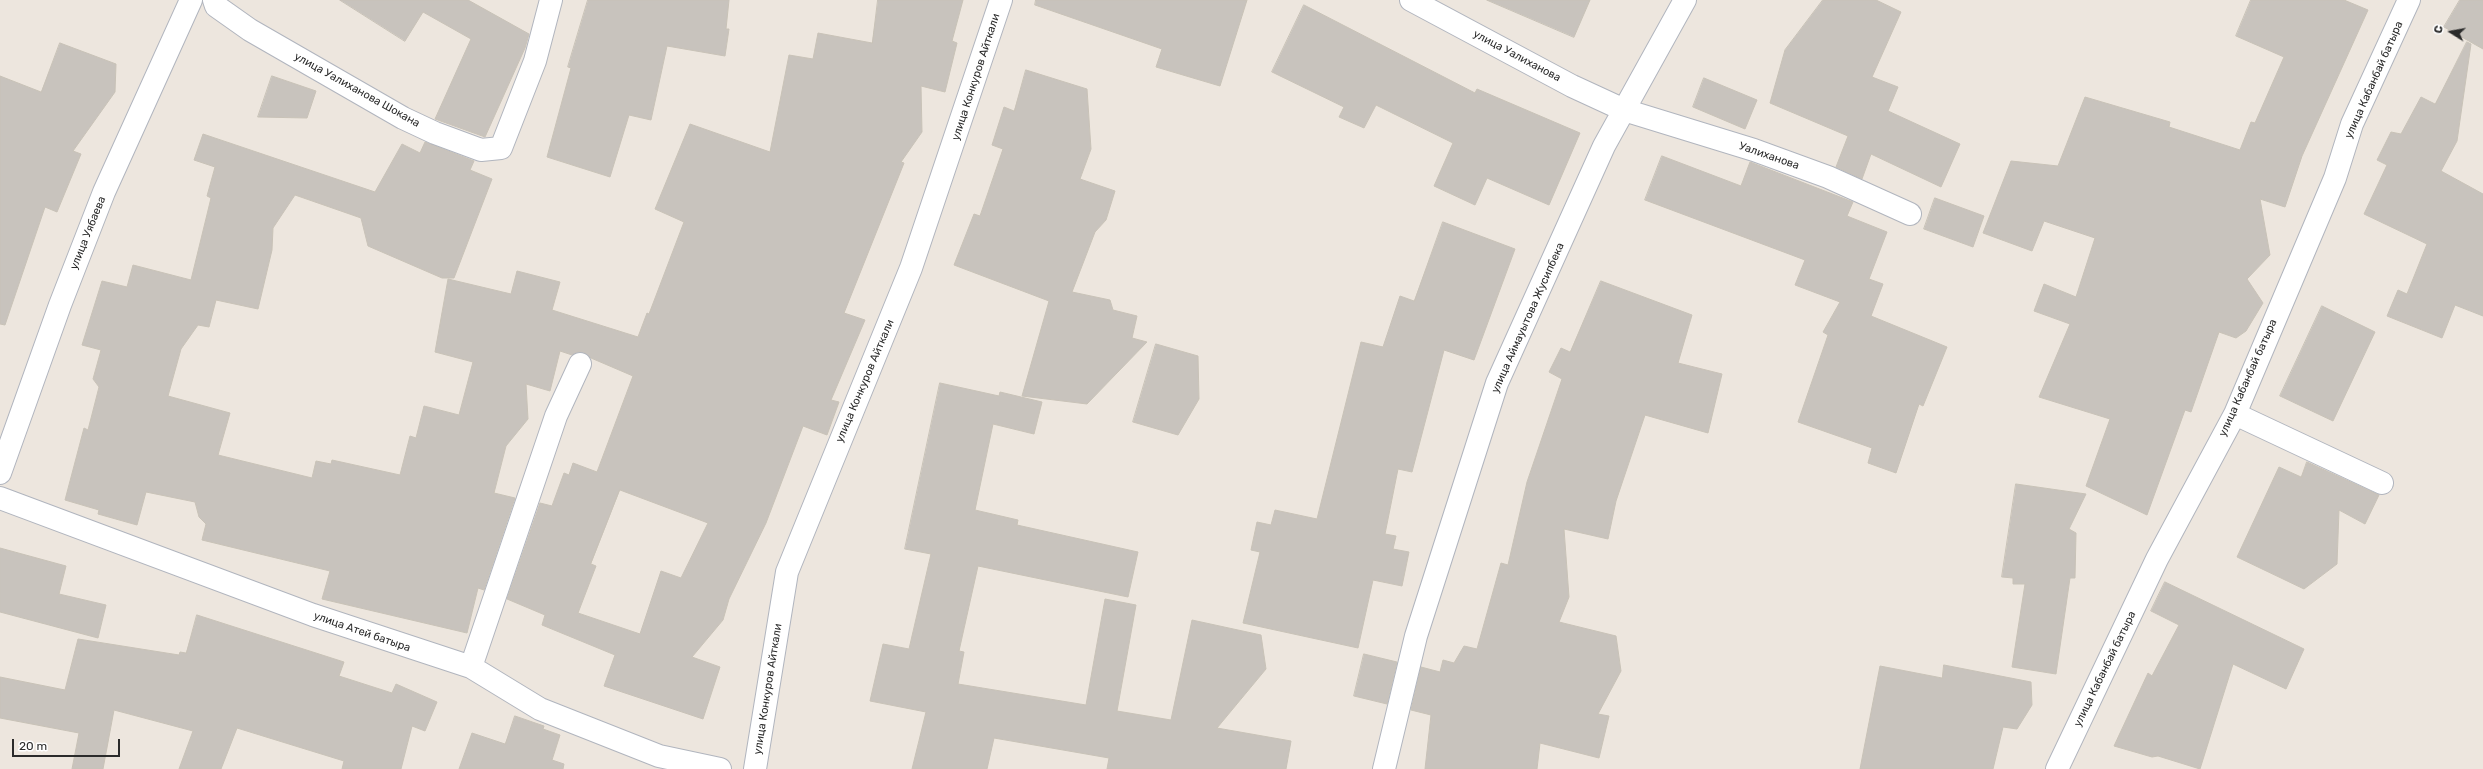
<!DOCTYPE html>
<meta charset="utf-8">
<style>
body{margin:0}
#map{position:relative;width:2483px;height:769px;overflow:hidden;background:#ede6de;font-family:Rubik,sans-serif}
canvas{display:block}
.north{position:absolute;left:2431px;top:12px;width:40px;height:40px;-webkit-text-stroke:3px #fff;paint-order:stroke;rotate:281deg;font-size:11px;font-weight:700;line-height:16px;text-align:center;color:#2b2b2b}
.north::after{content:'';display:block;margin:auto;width:14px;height:18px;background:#2b2b2b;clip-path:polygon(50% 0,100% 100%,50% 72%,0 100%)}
.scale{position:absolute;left:12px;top:739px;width:108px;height:18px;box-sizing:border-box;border:2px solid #2b2b2b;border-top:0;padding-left:5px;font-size:12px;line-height:14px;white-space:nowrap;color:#2b2b2b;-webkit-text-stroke:3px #fff;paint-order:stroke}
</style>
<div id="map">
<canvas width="2483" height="769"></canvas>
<div class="north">С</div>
<div class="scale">20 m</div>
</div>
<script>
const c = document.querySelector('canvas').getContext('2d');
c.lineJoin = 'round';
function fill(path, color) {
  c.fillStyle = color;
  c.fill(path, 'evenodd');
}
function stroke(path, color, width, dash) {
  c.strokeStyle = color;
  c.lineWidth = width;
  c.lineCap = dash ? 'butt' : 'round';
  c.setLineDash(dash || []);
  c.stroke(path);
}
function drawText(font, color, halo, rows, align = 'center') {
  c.font = font + ' Rubik,sans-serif';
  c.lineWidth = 3;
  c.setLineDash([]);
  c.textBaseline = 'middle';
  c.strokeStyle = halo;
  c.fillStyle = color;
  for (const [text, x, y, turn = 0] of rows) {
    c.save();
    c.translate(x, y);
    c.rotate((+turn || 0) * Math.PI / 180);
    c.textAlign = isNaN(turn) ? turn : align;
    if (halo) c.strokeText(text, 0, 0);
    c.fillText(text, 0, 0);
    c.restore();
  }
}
const building = new Path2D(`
 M 340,0 L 468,0 L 529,34 L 525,48 L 485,137 L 435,119 L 471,39 L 423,12 L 405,41 Z
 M 588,0 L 729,0 L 726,29 L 729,29 L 725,56 L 667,46 L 651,120 L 629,115 L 610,177 L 547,157 L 571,68 L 568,67 Z
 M 878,0 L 963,0 L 952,41 L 957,43 L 945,92 L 921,86 L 922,132 L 901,162 L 904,163 L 844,313 L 865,320 L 831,400 L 839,402 L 827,435 L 803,426 L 766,523 L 729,599 L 723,620 L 692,657 L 720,667 L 703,719 L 604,686 L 615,655 L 542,625 L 545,615 L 507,599 L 540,503 L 552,506 L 564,473 L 569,475 L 573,463 L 597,472 L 633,376 L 591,358 L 585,353 L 578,352 L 572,355 L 560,351 L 550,391 L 526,384 L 528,419 L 506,446 L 494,493 L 515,498 L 484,590 L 478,588 L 467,633 L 322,599 L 330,571 L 202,540 L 206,524 L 199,517 L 195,502 L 146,492 L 137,525 L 98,514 L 99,510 L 65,500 L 84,428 L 88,430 L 99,387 L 93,379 L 101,350 L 82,345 L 102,281 L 127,287 L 133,265 L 191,280 L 211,198 L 207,196 L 215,167 L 194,160 L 203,134 L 375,192 L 402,144 L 420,153 L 425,142 L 474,161 L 470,170 L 492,179 L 454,278 L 442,278 L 368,246 L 361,218 L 295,195 L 273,228 L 272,250 L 258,309 L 216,300 L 209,327 L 198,325 L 181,349 L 168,396 L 230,413 L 218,455 L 312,478 L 316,461 L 331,464 L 332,460 L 400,475 L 410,436 L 416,438 L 424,406 L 459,415 L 473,362 L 435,352 L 448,279 L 511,294 L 517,271 L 560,282 L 552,310 L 638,337 L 647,313 L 649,314 L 684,222 L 655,209 L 690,124 L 770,152 L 789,55 L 813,59 L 818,33 L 872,43 ZM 620,490 L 708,523 L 681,578 L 661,571 L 640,634 L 578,613 L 596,566 L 591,564 Z
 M 1036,0 L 1247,0 L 1220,86 L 1156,67 L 1162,49 L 1035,5 Z
 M 1487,0 L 1590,0 L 1574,37 Z
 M 1823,0 L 1876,0 L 1901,12 L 1872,77 L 1898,87 L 1888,111 L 1960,144 L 1941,187 L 1871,154 L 1862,179 L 1836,167 L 1848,136 L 1770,103 L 1785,50 Z
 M 2251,0 L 2344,0 L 2368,10 L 2302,156 L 2285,207 L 2260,199 L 2270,255 L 2247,279 L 2263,303 L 2246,331 L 2236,338 L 2219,332 L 2191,412 L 2185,410 L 2147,515 L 2086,486 L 2110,419 L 2039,397 L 2070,324 L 2034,311 L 2044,284 L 2076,297 L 2095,238 L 2044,221 L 2032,251 L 1983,233 L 2011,161 L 2058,166 L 2085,97 L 2170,122 L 2169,127 L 2240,150 L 2251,122 L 2255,123 L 2284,57 L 2236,36 Z
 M 2460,0 L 2483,0 L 2483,49 L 2444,27 Z
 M 1304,5 L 1475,93 L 1477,89 L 1580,133 L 1549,205 L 1487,178 L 1475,205 L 1434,186 L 1453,143 L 1376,105 L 1364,128 L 1339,117 L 1344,107 L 1272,72 Z
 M 2467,42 L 2471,44 L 2457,141 L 2441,171 L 2483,194 L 2483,316 L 2455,305 L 2442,338 L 2387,316 L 2398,290 L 2407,294 L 2427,244 L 2364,214 L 2387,165 L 2377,160 L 2391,132 L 2401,134 L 2421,97 L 2435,104 Z
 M 60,43 L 116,64 L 115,92 L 73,151 L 81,154 L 57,212 L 45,207 L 5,325 L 0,324 L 0,76 L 41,92 Z
 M 1026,70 L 1087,89 L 1091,149 L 1080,179 L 1115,191 L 1106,220 L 1095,232 L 1072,292 L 1110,300 L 1113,310 L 1137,316 L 1132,338 L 1147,342 L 1087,404 L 1022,396 L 1049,301 L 954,265 L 974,214 L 980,216 L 1003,149 L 992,145 L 1004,107 L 1014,111 Z
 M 272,76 L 316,91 L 307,118 L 258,117 Z
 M 1704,78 L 1757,100 L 1745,129 L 1693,107 Z
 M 1662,156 L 1741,186 L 1750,162 L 1853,202 L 1847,216 L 1887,232 L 1869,279 L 1883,284 L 1871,316 L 1947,347 L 1923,406 L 1919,404 L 1896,473 L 1868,463 L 1872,448 L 1798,422 L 1828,335 L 1823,332 L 1840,302 L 1795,285 L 1805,260 L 1645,200 Z
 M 1935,198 L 1984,216 L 1973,247 L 1924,229 Z
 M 1443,222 L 1515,249 L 1474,360 L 1444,350 L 1412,472 L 1398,469 L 1385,534 L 1396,536 L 1393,549 L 1409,552 L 1402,586 L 1373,580 L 1358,648 L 1243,623 L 1260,552 L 1251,550 L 1257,522 L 1271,525 L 1275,510 L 1317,519 L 1361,342 L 1383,347 L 1400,296 L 1414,301 Z
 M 1601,281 L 1692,315 L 1678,363 L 1722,374 L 1708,433 L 1645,415 L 1616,501 L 1608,539 L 1564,529 L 1569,597 L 1559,622 L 1616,636 L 1621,671 L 1598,714 L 1609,716 L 1599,758 L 1540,743 L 1537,769 L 1425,769 L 1431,715 L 1411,710 L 1421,667 L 1440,672 L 1443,660 L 1454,663 L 1464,646 L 1477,649 L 1501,563 L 1508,565 L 1527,482 L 1562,379 L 1549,372 L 1561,348 L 1570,352 Z
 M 2322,306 L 2375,332 L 2333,421 L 2280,396 Z
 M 1156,344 L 1198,356 L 1199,399 L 1178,435 L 1133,422 Z
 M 940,383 L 999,396 L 1000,392 L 1042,402 L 1034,434 L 993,424 L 975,510 L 1018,520 L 1017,525 L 1138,552 L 1128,597 L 978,566 L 959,651 L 964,652 L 958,684 L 1086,705 L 1105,599 L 1136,605 L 1117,711 L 1171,720 L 1192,620 L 1261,635 L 1266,669 L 1217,728 L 1291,741 L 1286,769 L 1107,769 L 1109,758 L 994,738 L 987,769 L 912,769 L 926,712 L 870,701 L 883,644 L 909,649 L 931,554 L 905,549 Z
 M 2307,462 L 2379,495 L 2365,524 L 2339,510 L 2337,564 L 2304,589 L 2237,557 L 2279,467 L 2301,477 Z
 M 2016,484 L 2086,494 L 2069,529 L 2076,533 L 2075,578 L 2070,578 L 2056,674 L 2012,667 L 2025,584 L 2013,584 L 2013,578 L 2002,577 Z
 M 0,548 L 66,566 L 59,594 L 106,605 L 98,638 L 0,612 Z
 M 2165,582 L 2304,649 L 2286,689 L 2233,664 L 2200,769 L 2158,756 L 2152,757 L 2114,746 L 2148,673 L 2152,676 L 2179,625 L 2151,611 Z
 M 197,615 L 344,662 L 339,676 L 392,693 L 396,684 L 437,702 L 425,731 L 412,726 L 401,769 L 342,769 L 344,761 L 237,728 L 221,769 L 179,769 L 193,731 L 114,710 L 103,769 L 72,769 L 79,733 L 0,718 L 0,677 L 65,690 L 78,639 L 179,655 L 180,652 L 186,653 Z
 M 1364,654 L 1397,662 L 1387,704 L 1354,696 Z
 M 1944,665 L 2031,682 L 2032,705 L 2017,729 L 2003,727 L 1993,769 L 1860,769 L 1880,666 L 1942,678 Z
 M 515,716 L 544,726 L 543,729 L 560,735 L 552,760 L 564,764 L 563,769 L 459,769 L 472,733 L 505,744 Z`);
fill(building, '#c8c3bd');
stroke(building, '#c8c2b7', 1);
const minor = new Path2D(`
 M 214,0 L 216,6 L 250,30 L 403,118 L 435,133 L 481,150 L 501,148 L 535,61 L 551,0
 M 1411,0 L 1572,86 L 1624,110 L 1754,150 L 1828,177 L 1910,214
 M 2235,414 L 2382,483
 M 0,473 L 60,305 L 104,192 L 191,0
 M 0,498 L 313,615 L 471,667 L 540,709 L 659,756 L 720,769
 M 471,667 L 556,416 L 580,364
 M 755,769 L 787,572 L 911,268 L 1001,0
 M 1384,769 L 1416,636 L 1497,383 L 1604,146 L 1685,0
 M 2057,769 L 2157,559 L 2235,414 L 2335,178 L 2352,124 L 2409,0`);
stroke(minor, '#b1b5be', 24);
stroke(minor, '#fff', 22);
drawText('11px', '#2b2b2b', '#fff', [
 ["улица Уалиханова",1517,56,28],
 ["улица Конкуров Айткали",976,77,-72],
 ["улица Кабанбай батыра",2374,80,-66],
 ["улица Уалиханова Шокана",357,90,29],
 ["Уалиханова",1769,156,19],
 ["улица Уябаева",88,233,-68],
 ["улица Аймауытова Жусипбека",1528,318,-66],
 ["улица Кабанбай батыра",2248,378,-66],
 ["улица Конкуров Айткали",865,381,-67],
 ["улица Атей батыра",362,632,19],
 ["улица Кабанбай батыра",2105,669,-64],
 ["улица Конкуров Айткали",768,689,-81]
]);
</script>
